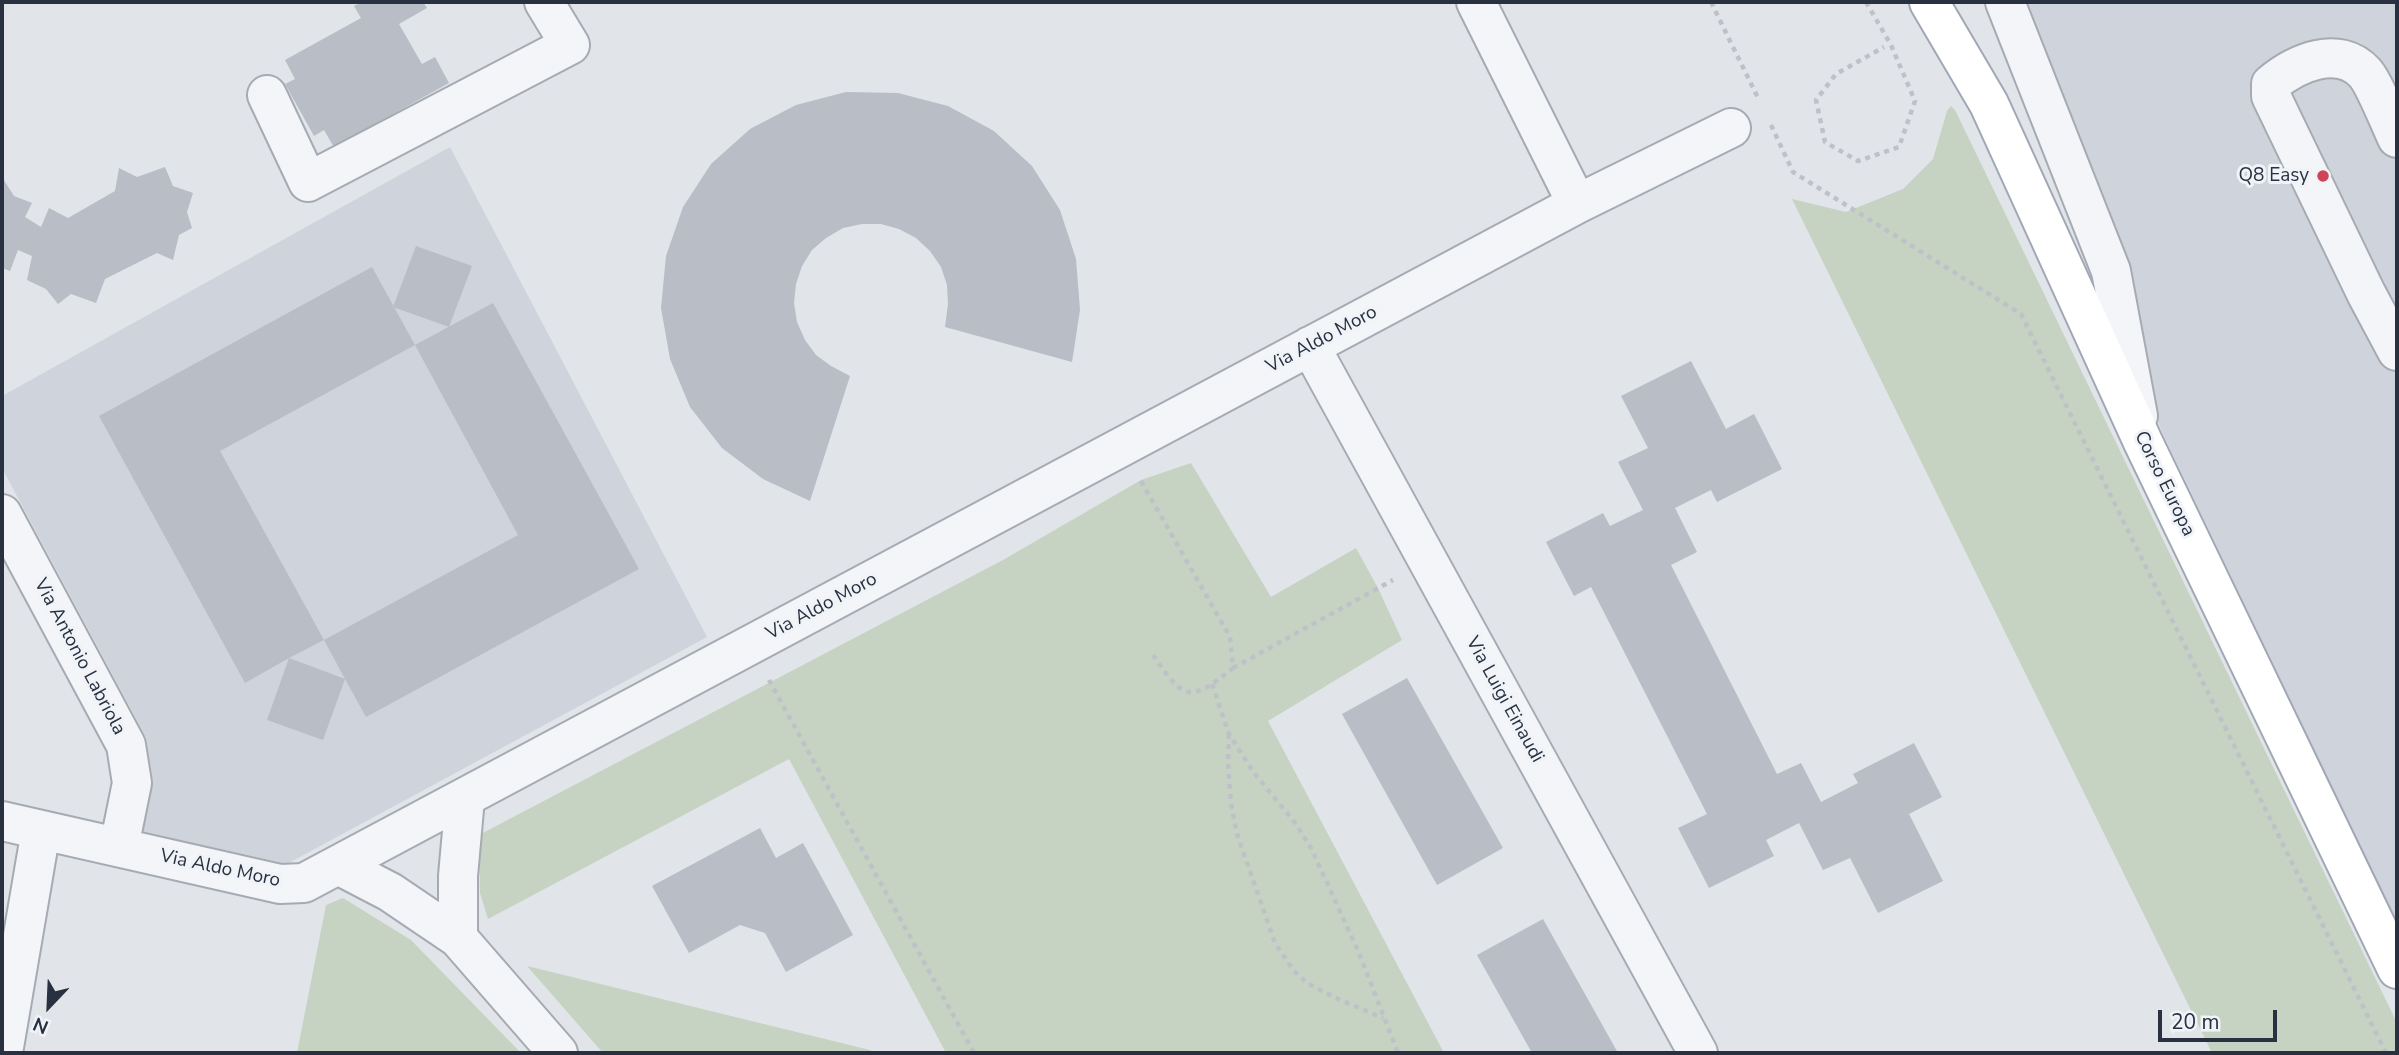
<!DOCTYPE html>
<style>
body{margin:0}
#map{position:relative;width:2399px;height:1055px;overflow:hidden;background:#e1e4e9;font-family:"Nunito Sans",sans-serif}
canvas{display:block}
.frame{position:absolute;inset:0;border:4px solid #293141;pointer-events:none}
.north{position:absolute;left:14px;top:971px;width:70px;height:70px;-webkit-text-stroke:5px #f0f3f7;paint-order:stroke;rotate:203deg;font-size:19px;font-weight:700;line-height:28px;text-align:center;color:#293141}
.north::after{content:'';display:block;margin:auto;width:24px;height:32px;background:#293141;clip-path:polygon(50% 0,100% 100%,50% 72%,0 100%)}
.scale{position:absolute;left:2158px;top:1010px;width:119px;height:32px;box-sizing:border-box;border:4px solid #293141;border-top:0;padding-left:9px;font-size:21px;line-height:24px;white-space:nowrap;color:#293141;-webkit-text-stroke:5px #f0f3f7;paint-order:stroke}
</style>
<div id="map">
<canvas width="2399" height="1055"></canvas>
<div class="frame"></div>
<div class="north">N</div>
<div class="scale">20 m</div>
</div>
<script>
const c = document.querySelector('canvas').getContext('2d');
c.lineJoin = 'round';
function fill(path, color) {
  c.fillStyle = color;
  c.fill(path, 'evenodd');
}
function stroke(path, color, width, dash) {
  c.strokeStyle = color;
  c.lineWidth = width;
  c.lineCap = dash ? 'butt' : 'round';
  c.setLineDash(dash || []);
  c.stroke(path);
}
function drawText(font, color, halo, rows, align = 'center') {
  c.font = font + ' "Nunito Sans",sans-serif';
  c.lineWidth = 6;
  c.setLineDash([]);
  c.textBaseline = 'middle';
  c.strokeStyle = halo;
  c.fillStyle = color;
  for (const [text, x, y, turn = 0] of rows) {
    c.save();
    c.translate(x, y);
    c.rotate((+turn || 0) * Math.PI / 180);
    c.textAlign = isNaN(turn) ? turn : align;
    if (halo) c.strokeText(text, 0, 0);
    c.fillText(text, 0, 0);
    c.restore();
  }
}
fill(new Path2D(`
 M 2010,2 L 2397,2 L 2397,923 L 2163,434 L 2144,386 Z
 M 450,147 L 707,637 L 287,864 L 142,832 L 153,783 L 146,737 L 2,468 L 2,396 Z`), '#cfd3db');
fill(new Path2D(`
 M 1951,106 L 1955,110 L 2397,1023 L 2397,1053 L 2212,1053 L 1792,199 L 1846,212 L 1903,189 L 1933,159 L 1947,111 Z
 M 1191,463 L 1271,597 L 1356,548 L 1378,588 L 1402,640 L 1268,721 L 1444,1053 L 946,1053 L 789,759 L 488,919 L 480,893 L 479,835 L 1003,560 L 1141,480 Z
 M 343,898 L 411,940 L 521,1053 L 297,1053 L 326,905 Z
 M 527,966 L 870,1050 L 872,1053 L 603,1053 Z`), '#c6d3c2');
fill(new Path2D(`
 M 362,2 L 423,2 L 427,8 L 399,24 L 422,64 L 435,57 L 449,83 L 334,147 L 324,130 L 314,136 L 285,84 L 295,79 L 285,60 L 361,18 L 354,6 Z
 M 846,92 L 898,93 L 948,106 L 994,131 L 1032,166 L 1060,210 L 1076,259 L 1080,310 L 1072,362 L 945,327 L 948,304 L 947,285 L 941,267 L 930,251 L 916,238 L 899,229 L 881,224 L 862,224 L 843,228 L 826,238 L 812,250 L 802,266 L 796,284 L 794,303 L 797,322 L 805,340 L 816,355 L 831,366 L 850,376 L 810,501 L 763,479 L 722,448 L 690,407 L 670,359 L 661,308 L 666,256 L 683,207 L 711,164 L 750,129 L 796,105 Z
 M 165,167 L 173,186 L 193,193 L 187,212 L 192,228 L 179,235 L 173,260 L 157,253 L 105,279 L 96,303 L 71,294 L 58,304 L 46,289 L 27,280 L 32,256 L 18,250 L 10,271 L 2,268 L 2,177 L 14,196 L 32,203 L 25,217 L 41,227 L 49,208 L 68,218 L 115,191 L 119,168 L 137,177 Z
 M 416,246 L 472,266 L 449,327 L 393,307 Z
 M 372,267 L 415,345 L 220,451 L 324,640 L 518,535 L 415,345 L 493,303 L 639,569 L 366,717 L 345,679 L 323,740 L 267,720 L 289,658 L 245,683 L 99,416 ZM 324,640 L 345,679 L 289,658 Z
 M 1691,361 L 1726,429 L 1754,414 L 1782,469 L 1717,502 L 1711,490 L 1675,508 L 1697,552 L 1671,565 L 1777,774 L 1801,763 L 1821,802 L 1858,783 L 1853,774 L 1914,743 L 1942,797 L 1909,814 L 1943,881 L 1878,913 L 1850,858 L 1823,870 L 1799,823 L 1766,840 L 1774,856 L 1709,888 L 1678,828 L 1707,814 L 1591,587 L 1574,596 L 1546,542 L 1603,513 L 1610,526 L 1643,510 L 1618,462 L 1648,448 L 1621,396 Z
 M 1407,678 L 1503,848 L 1437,885 L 1342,714 Z
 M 760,828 L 776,858 L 803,843 L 853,935 L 786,972 L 765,933 L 740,925 L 689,953 L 652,886 Z
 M 1543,919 L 1618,1053 L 1532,1053 L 1477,955 Z`), '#b8bdc6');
const minor = new Path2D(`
 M 1476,2 L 1577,204
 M 2005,2 L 2111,271 L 2138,416
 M 267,95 L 308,182 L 570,45 L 544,2
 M 2397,138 C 2390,123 2374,83 2365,73 C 2339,44 2296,63 2271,84 L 2271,96 L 2366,293 L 2397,351
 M 1310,346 L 1698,1053
 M 2,514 L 126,745 L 132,783 L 119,847
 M 2,821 L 280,884 L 304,883 L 1577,204 L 1731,128
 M 338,865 L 390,892 L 458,938 L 558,1053
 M 458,938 L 458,876 L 465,798
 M 3,1053 L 41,830`);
const major = new Path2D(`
 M 1929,2 L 1989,104 L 2143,442 L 2397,969`);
stroke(minor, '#a6abb3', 42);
stroke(major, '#a0a8b5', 42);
stroke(new Path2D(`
 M 1711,2 L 1758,98
 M 1866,2 L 1891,45 L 1915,101 L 1899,147 L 1858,161 L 1825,142 L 1816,100 L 1836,74 L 1884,47
 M 1771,125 L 1793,172 L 2021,314 L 2386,1053
 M 1141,481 L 1230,637 L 1233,668 C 1189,704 1184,700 1153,655
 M 1233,668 L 1393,580
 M 769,680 L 974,1053
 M 1212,684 L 1229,734 L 1254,773 L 1296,824 L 1312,850 L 1359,953 L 1398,1053
 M 1229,734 L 1228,763 L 1231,804 L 1237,834 L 1275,943 L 1294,971 L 1307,983 L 1338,999 L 1383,1018`), '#bec2c8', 4.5, [5, 5]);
stroke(minor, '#f3f5f8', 38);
stroke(major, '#fff', 38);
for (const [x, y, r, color] of [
 [2323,176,7,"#cf4556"]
]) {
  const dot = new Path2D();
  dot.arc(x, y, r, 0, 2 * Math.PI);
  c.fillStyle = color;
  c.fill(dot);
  stroke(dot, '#f0f3f7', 2.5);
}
drawText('19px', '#293141', '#f0f3f7', [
 ["Q8 Easy",2309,176]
], 'right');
drawText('19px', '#293141', '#f0f3f7', [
 ["Via Aldo Moro",1322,340,-28],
 ["Corso Europa",2164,484,64],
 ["Via Aldo Moro",822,607,-28],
 ["Via Antonio Labriola",79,657,62],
 ["Via Luigi Einaudi",1504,700,61],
 ["Via Aldo Moro",220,869,12]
]);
</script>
